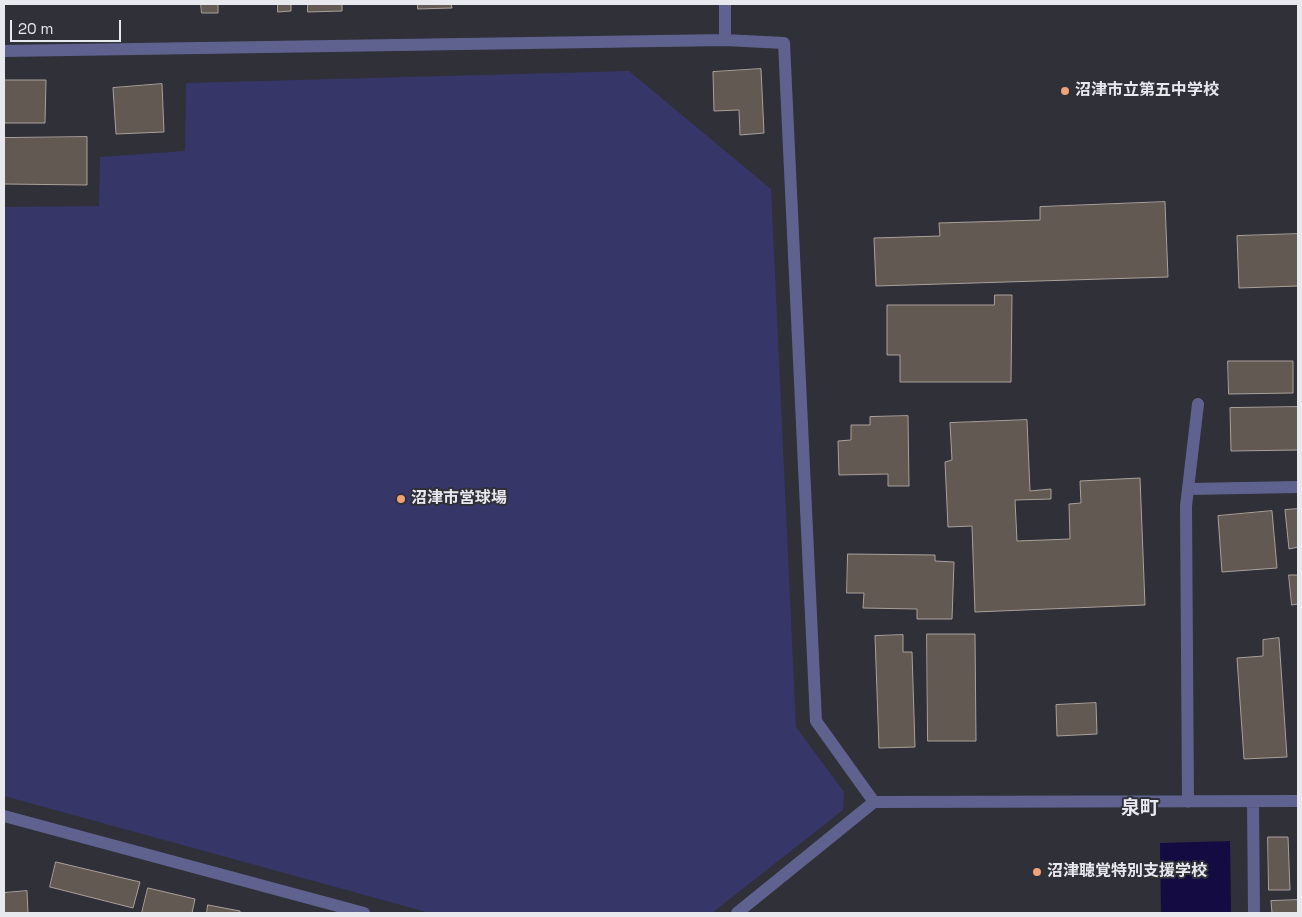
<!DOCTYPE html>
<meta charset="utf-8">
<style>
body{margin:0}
#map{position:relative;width:1302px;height:917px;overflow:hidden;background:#2f3038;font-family:"Space Grotesk",sans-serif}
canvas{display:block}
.frame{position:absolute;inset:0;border:5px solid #e8e9ee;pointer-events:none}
.scale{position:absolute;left:10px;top:20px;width:111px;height:22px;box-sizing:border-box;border:2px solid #e8e9ee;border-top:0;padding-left:6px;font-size:15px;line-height:18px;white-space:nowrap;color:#e8e9ee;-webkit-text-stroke:4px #2f3038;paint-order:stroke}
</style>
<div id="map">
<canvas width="1302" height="917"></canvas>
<div class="frame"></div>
<div class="scale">20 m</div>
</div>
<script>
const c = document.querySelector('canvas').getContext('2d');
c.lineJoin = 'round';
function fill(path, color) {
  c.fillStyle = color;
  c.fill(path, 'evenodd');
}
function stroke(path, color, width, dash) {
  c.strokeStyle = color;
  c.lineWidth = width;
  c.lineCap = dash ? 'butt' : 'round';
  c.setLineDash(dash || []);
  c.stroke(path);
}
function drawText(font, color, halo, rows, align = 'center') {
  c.font = font + ' "Space Grotesk","Noto Sans JP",sans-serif';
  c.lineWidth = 4;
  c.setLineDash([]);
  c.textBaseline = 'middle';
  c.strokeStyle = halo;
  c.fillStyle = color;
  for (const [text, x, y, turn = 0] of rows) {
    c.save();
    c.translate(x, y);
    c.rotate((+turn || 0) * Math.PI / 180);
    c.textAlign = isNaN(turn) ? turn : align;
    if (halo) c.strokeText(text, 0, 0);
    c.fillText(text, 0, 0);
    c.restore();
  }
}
fill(new Path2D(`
 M 629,71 L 771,189 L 796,727 L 844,792 L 843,810 L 712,913 L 430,913 L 4,796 L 4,207 L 99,206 L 100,157 L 185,151 L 186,83 Z`), '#363669');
fill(new Path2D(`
 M 1230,841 L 1231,913 L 1161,913 L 1160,843 Z`), '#130b42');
const building = new Path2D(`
 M 201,4 L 218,4 L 218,13 L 202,13 Z
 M 278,4 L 291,4 L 291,11 L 278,12 Z
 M 308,4 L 342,4 L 342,11 L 308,12 Z
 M 418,4 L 451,4 L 452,8 L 418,9 Z
 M 761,69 L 764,133 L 740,135 L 739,110 L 714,111 L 713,72 Z
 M 4,80 L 46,80 L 45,123 L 4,123 Z
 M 162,84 L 164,132 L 116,134 L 113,88 Z
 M 87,137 L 87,185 L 4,184 L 4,138 Z
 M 1165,202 L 1168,277 L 876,286 L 874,238 L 940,236 L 939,223 L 1040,220 L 1040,207 Z
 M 1298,234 L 1298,286 L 1239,288 L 1237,236 Z
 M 995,295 L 1012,295 L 1011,382 L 900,382 L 900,355 L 887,355 L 887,305 L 994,305 Z
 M 1228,361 L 1293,361 L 1293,393 L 1229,394 Z
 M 1298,407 L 1298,450 L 1231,451 L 1230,408 Z
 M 908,416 L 909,486 L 888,486 L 888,474 L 839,475 L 838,441 L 851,440 L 851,425 L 870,425 L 870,417 Z
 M 1027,420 L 1030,491 L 1051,489 L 1051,499 L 1015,500 L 1017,541 L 1070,539 L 1069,504 L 1081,503 L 1080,481 L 1140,478 L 1145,605 L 975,612 L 972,526 L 948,527 L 945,462 L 952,460 L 950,423 Z
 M 1298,509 L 1298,547 L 1289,549 L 1285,510 Z
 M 1272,511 L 1277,568 L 1222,572 L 1218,516 Z
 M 848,554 L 935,555 L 935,561 L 954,562 L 952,619 L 917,619 L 917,609 L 863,608 L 864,593 L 847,593 Z
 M 1289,575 L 1298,575 L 1298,604 L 1292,605 Z
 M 927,634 L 975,634 L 976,741 L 928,741 Z
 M 903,635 L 903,652 L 912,652 L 915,747 L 879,748 L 875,636 Z
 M 1279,638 L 1287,757 L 1244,759 L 1237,658 L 1263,656 L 1263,640 Z
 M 1096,703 L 1097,734 L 1057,736 L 1056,705 Z
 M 1268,837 L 1288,837 L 1290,890 L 1269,890 Z
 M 56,862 L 140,882 L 133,908 L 50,887 Z
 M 148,888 L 195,899 L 192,913 L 142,913 Z
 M 27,891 L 28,913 L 4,913 L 4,893 Z
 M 1298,900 L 1298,913 L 1272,913 L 1271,901 Z
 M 208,905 L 240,911 L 240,913 L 207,913 Z`);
fill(building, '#625953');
stroke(building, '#aba09b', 1);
stroke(new Path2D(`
 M 725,40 L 784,43 L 816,721 L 874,802
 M 4,51 L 725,40 L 725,4
 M 1188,489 L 1298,487
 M 1253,801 L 1254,913
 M 1188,802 L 1186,506 L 1198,404
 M 4,816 L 364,913
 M 737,913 L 874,802 L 1298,801`), '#5f628f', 12);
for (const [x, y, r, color] of [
 [1065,91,5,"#efa377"],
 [401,499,5,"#efa377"],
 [1037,872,5,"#efa377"]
]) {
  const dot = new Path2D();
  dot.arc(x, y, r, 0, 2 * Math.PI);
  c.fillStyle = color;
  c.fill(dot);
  stroke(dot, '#2f3038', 2);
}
drawText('bold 16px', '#e8e9ee', '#2f3038', [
 ["沼津市立第五中学校",1075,91],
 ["沼津市営球場",411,499],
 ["沼津聴覚特別支援学校",1047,872]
], 'left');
drawText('bold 19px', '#e8e9ee', '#2f3038', [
 ["泉町",1140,809]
]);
</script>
